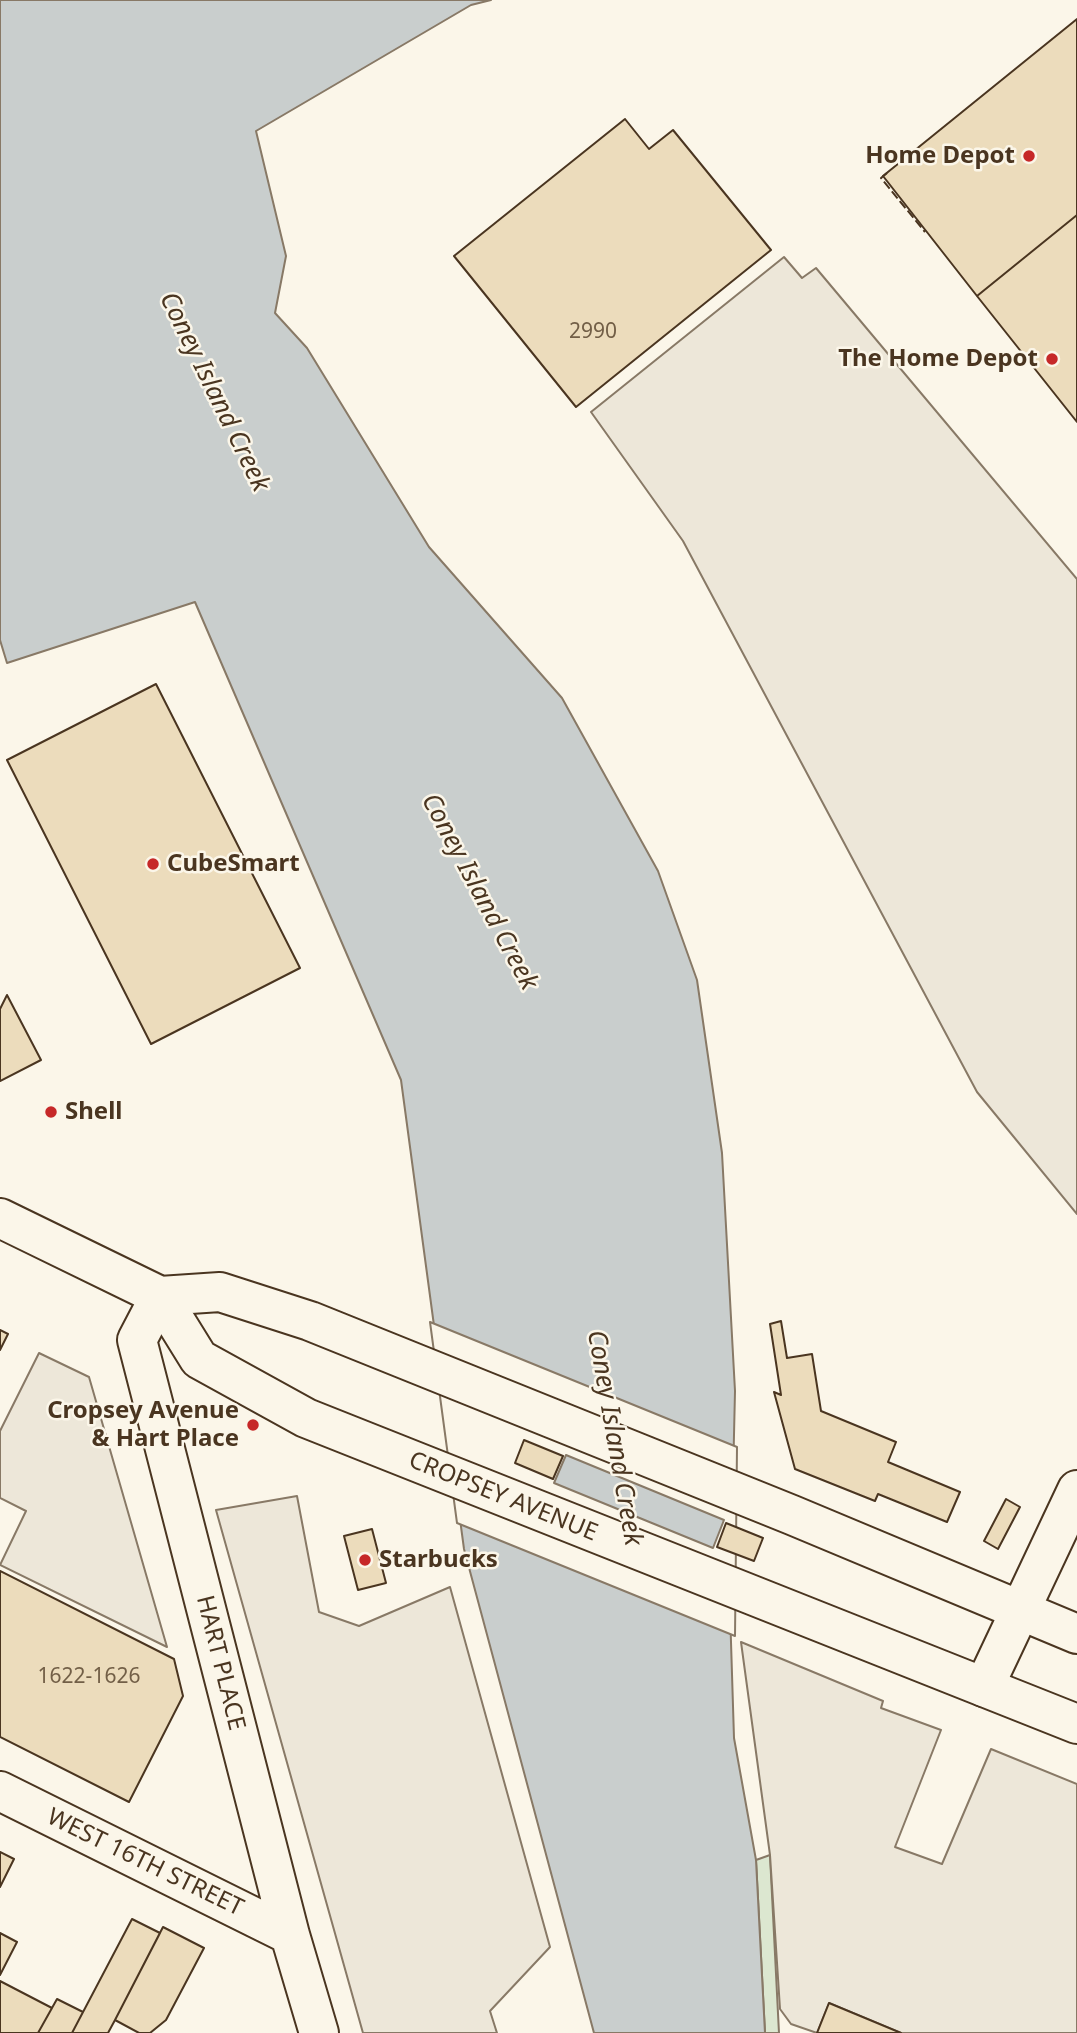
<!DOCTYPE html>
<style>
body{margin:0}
canvas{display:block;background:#fbf6e9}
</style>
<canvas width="1077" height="2033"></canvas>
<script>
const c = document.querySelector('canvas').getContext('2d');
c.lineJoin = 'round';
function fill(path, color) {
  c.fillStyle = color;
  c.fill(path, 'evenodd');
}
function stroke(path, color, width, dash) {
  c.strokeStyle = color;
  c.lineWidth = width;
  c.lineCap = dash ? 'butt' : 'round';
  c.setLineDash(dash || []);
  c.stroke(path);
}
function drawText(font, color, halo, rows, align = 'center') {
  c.font = font + ' "Noto Sans",sans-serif';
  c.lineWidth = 5;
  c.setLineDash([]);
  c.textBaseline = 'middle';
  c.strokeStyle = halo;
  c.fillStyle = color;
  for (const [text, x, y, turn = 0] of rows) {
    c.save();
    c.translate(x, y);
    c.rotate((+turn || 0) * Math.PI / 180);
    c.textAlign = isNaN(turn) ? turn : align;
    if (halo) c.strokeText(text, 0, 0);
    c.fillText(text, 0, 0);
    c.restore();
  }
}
const green = new Path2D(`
 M 770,1855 L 779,2033 L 765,2033 L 756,1860 Z`);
fill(green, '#dce7d0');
stroke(green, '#887966', 2);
const parking = new Path2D(`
 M 784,257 L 802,278 L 816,268 L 1077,579 L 1077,1214 L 977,1092 L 683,541 L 591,412 Z
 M 39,1353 L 89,1377 L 167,1647 L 0,1565 L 26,1511 L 0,1498 L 0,1431 Z
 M 297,1496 L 319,1612 L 359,1626 L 450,1587 L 550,1947 L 490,2011 L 497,2033 L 363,2033 L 216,1510 Z
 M 741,1642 L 883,1701 L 881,1708 L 941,1730 L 895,1847 L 942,1864 L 991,1749 L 1077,1784 L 1077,2033 L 901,2033 L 829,2003 L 817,2033 L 791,2024 L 780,2009 L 770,1855 Z`);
fill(parking, '#ede7d9');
stroke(parking, '#887966', 2);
const water = new Path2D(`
 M 0,0 L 491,0 L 471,5 L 256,131 L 286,256 L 275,313 L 307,348 L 429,547 L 562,698 L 658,871 L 697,980 L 722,1153 L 735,1391 L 730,1610 L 734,1738 L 756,1860 L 765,2033 L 594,2033 L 464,1549 L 401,1080 L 195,602 L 7,663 L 0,640 Z`);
fill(water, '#c9cecd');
stroke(water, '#887966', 2);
const pier = new Path2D(`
 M 430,1322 L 737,1447 L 735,1636 L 457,1523 ZM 566,1455 L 724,1520 L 713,1548 L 554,1483 Z`);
fill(pier, '#fbf6e9');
stroke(pier, '#887966', 2);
const building = new Path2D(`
 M 1077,19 L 1077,215 L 977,296 L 883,176 Z
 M 625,119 L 649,149 L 673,130 L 771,250 L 576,407 L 454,256 Z
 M 1077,215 L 1077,422 L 977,296 Z
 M 156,684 L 300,968 L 151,1044 L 7,760 Z
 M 7,995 L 41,1060 L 0,1081 L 0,1009 Z
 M 781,1321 L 787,1358 L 812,1354 L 821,1411 L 896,1442 L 888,1462 L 960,1492 L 947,1522 L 878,1494 L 875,1501 L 795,1469 L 774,1392 L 781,1395 L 770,1324 Z
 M 0,1330 L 8,1334 L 0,1350 Z
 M 524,1440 L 563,1456 L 553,1479 L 515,1463 Z
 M 1006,1499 L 1020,1507 L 998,1549 L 984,1541 Z
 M 726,1523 L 763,1538 L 754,1561 L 717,1547 Z
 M 372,1529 L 386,1583 L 358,1590 L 344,1536 Z
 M 0,1571 L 174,1659 L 183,1696 L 129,1802 L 0,1737 Z
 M 0,1852 L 14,1859 L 0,1887 Z
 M 132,1919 L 160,1933 L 115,2020 L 108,2033 L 72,2033 Z
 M 163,1927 L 204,1948 L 166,2020 L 150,2033 L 139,2033 L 115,2020 Z
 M 0,1933 L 17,1942 L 0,1975 Z
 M 0,1981 L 52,2008 L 38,2033 L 0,2033 Z
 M 57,1999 L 83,2012 L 72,2033 L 38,2033 Z
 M 829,2003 L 901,2033 L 817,2033 Z`);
fill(building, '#ecdcbc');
stroke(building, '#4a3520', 2);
const minor = new Path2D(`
 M 160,1296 L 137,1340 L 290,1935 L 319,2033
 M 984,1687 L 1077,1490
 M 0,1791 L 290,1935`);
const major = new Path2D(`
 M 0,1218 L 160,1296 L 220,1292 L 310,1321 L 792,1515 L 1077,1634
 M 160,1296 L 199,1359 L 306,1418 L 1077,1724`);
stroke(minor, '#4a3520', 42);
stroke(major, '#4a3520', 42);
stroke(minor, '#fbf6e9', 38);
stroke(major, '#fbf6e9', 38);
stroke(new Path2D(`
 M 887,173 L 881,178 L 925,232`), '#4a3520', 2, [9, 3.5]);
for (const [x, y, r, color] of [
 [1029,156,7,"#c62828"],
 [1052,359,7,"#c62828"],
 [153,864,7,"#c62828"],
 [51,1112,7,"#c62828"],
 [253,1425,7,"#c62828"],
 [365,1560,7,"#c62828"]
]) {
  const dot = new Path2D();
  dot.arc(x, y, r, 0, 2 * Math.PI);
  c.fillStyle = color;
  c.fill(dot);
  stroke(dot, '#fbf6e9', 2.5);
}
drawText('21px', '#725f47', null, [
 ["2990",593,332],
 ["1622-1626",89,1677]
]);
drawText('bold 24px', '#4a3520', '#fbf6e9', [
 ["Home Depot",1015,156],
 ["The Home Depot",1038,359],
 ["CubeSmart",167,864,"left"],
 ["Shell",65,1112,"left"],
 ["Cropsey Avenue",239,1411],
 ["& Hart Place",239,1439],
 ["Starbucks",379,1560,"left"]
], 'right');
drawText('24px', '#4a3520', '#fbf6e9', [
 ["CROPSEY AVENUE",503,1497,22],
 ["HART PLACE",220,1663,76],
 ["WEST 16TH STREET",145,1863,26]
]);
drawText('italic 26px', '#4a3520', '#fbf6e9', [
 ["Coney Island Creek",214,392,64],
 ["Coney Island Creek",479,892,62],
 ["Coney Island Creek",614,1438,80]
]);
</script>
